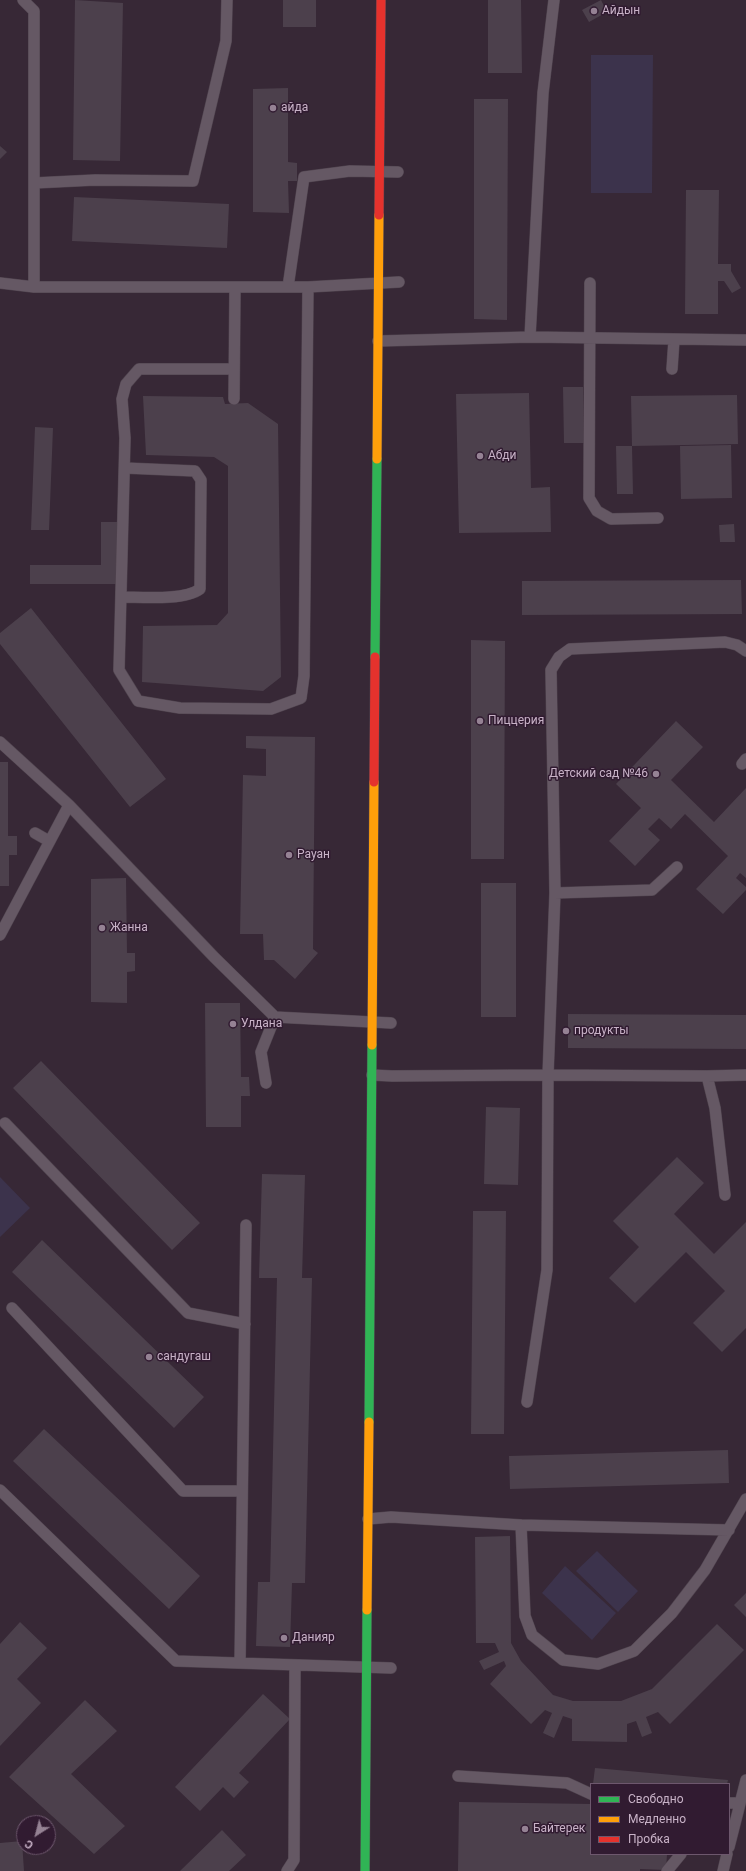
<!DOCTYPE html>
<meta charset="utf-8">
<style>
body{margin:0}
#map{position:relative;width:746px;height:1871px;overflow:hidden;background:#372836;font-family:Roboto,sans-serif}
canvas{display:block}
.legend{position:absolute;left:590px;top:1783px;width:140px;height:72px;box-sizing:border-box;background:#311b31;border:1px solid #6d576d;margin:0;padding:5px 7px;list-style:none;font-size:12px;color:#c8b2c7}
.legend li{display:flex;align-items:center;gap:8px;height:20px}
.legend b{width:20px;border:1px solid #6d576d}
.north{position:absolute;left:16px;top:1815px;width:40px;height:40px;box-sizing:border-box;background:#311b31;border:1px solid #6d576d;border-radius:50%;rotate:216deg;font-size:11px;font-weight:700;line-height:16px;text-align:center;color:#c8b2c7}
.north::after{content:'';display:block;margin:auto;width:14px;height:18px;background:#958294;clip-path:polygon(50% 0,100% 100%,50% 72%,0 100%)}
</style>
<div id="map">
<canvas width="746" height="1871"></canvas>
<ul class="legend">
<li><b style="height:5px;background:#30b455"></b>Свободно</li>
<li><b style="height:5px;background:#ff9f0a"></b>Медленно</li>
<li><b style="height:5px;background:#e5322d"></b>Пробка</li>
</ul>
<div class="north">С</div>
</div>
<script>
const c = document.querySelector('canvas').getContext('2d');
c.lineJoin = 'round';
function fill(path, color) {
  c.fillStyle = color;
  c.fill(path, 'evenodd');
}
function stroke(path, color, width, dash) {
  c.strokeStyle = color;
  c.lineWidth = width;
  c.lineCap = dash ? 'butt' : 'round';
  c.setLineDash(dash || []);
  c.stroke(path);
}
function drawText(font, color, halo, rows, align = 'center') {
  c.font = font + ' Roboto,sans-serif';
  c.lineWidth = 3;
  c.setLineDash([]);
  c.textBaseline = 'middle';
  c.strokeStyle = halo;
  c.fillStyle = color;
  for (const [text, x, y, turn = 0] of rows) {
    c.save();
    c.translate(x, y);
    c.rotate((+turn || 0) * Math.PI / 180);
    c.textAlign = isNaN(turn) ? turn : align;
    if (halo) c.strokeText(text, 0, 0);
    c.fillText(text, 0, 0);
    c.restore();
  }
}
fill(new Path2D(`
 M 591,55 L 653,55 L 652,193 L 591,193 Z
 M 0,1177 L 30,1208 L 0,1237 Z
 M 597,1551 L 638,1591 L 618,1612 L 576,1571 Z
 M 565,1566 L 616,1613 L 592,1640 L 542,1593 Z`), '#3c334c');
fill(new Path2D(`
 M 75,0 L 123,3 L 120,161 L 73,160 Z
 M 283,0 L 316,0 L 316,27 L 283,27 Z
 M 488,0 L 521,0 L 522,73 L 488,73 Z
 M 601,0 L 607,12 L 589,22 L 582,10 Z
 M 288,88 L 288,162 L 297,163 L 297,181 L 288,181 L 289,213 L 253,212 L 253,89 Z
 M 474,99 L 508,99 L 507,320 L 474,319 Z
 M 0,146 L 7,152 L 0,159 Z
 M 686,190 L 719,190 L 718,264 L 731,264 L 731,271 L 741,288 L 732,293 L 724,281 L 718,281 L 718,314 L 685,314 Z
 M 74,197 L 229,204 L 227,248 L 72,241 Z
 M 563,387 L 583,387 L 584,443 L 564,443 Z
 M 529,393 L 531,488 L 550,487 L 551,532 L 459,533 L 456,394 Z
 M 737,395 L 738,444 L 632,446 L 631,396 Z
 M 143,396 L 223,397 L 225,404 L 248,403 L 278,424 L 281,677 L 263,691 L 142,682 L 143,626 L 217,625 L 228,613 L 228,466 L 214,457 L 146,455 Z
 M 35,427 L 53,428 L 49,530 L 31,530 Z
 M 731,445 L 732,498 L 681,499 L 680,446 Z
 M 616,446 L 632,446 L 633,494 L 617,494 Z
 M 101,522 L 119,522 L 118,584 L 30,584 L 30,565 L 101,565 Z
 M 734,524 L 735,542 L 720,542 L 719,525 Z
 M 741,580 L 742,614 L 522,615 L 522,581 Z
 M 31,608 L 166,779 L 130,807 L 0,644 L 0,633 Z
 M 471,640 L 505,641 L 504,859 L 471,859 Z
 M 676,721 L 703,747 L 671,780 L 714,822 L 746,788 L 746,878 L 740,873 L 736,878 L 746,887 L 746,890 L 723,914 L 696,889 L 728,856 L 685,814 L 671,829 L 659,818 L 648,829 L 660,840 L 635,866 L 609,841 L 641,808 L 616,784 Z
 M 246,736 L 315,737 L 313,949 L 318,953 L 295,979 L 274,960 L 264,960 L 263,934 L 240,934 L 243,775 L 266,776 L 266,749 L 246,748 Z
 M 0,762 L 8,762 L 8,836 L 17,836 L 17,855 L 9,855 L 9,886 L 0,886 Z
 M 126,878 L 127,953 L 135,953 L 135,971 L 127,972 L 127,1003 L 91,1002 L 91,879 Z
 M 481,883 L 516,883 L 516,1017 L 481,1017 Z
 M 205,1003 L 240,1003 L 241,1077 L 249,1077 L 250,1096 L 241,1096 L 241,1127 L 206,1127 Z
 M 568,1014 L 746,1015 L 746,1049 L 568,1048 Z
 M 41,1061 L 200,1223 L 172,1250 L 13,1088 Z
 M 486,1107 L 520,1108 L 518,1185 L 484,1184 Z
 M 677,1157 L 704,1183 L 674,1214 L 714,1254 L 746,1222 L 746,1328 L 722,1352 L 693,1323 L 725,1291 L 686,1252 L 635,1303 L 609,1278 L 639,1247 L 613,1221 Z
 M 262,1174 L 305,1175 L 302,1278 L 312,1278 L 305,1583 L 292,1583 L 290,1647 L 256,1646 L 258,1582 L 270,1582 L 277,1278 L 259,1278 Z
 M 473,1211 L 506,1211 L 504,1434 L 471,1434 Z
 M 42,1240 L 204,1397 L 174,1428 L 12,1272 Z
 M 44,1429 L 200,1576 L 169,1609 L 13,1461 Z
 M 728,1450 L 729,1483 L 510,1489 L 509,1456 Z
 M 510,1536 L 511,1643 L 521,1661 L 553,1695 L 573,1701 L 621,1701 L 652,1689 L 717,1624 L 744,1650 L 670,1724 L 658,1712 L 646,1717 L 652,1733 L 642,1737 L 636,1721 L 627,1724 L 627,1742 L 572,1741 L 572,1719 L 563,1716 L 554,1738 L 543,1733 L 552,1713 L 545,1710 L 531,1724 L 490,1684 L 506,1666 L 504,1661 L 484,1670 L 479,1661 L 499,1652 L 495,1643 L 476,1643 L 475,1537 Z
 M 746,1593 L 746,1617 L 734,1605 Z
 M 20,1622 L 47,1648 L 17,1679 L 41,1703 L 0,1746 L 0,1644 Z
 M 263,1694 L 290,1719 L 239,1773 L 249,1782 L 234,1798 L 223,1787 L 200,1811 L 175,1787 Z
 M 85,1700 L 117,1731 L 71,1774 L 125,1826 L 94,1854 L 9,1777 Z
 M 595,1768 L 728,1780 L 727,1784 L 593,1784 Z
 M 459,1802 L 591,1804 L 591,1854 L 667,1854 L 666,1870 L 640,1869 L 640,1871 L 458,1871 Z
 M 222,1830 L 246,1855 L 229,1871 L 180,1871 Z
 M 22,1841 L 24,1871 L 0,1871 L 0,1843 Z`), '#4c404c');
const lane = new Path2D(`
 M 23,0 L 34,11 L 34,287
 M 34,183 L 95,180 L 193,181 L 226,41 L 227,0
 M 0,283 L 34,287 L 308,287 L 399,282
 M 590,283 L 589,498 L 597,511 L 611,519 L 658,518
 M 288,287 L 304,177 L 350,171 L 398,172
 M 530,337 L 543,93 L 554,0
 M 378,341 L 530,337 L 746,340
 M 234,369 L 139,369 L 126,384 L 122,399 L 125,438 L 119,670 L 138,701 L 180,708 L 271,709 L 301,698 L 304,676 L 308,287
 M 672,369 L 674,340
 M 234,399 L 235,287
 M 121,597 C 141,597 184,601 200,589 L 201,480 L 195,471 L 125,468
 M 0,742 L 69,805
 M 742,764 L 746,759
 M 35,833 L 49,841
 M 677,867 L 652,890 L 555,893 L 551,670 L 559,657 L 570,649 L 725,642 L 737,645 L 746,651
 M 555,893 L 548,1075 L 707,1076 L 715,1108 L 725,1195
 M 0,935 L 69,805 L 214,957 L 275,1017 L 391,1023
 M 372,1075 L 392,1076 L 548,1075 L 547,1270 L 527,1402
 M 707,1076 L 746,1075
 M 266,1083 L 261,1052 L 275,1017
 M 5,1123 L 188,1313 L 245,1324
 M 12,1308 L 183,1491 L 242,1491
 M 0,1490 L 176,1661 L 391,1668
 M 368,1519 L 391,1517 L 521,1525 L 525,1616 L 532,1635 L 563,1660 L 598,1664 L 634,1651 L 672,1613 L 705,1570 L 746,1499
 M 521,1525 L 729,1530
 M 240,1663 L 246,1225
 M 458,1776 L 567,1783 L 591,1794
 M 729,1803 L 740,1803
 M 729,1847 L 746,1780
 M 287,1871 L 294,1860 L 295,1665
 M 667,1871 L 681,1854
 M 723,1871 L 727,1854`);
const fast = new Path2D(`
 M 375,657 L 377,459
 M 369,1422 L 372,1045
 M 365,1871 L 367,1610`);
const slow = new Path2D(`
 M 377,459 L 379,215
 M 372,1045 L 374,782
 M 367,1610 L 369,1422`);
const jam = new Path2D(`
 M 379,215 L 381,0
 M 374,782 L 375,657`);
stroke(lane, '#50444f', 12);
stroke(fast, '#50444f', 10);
stroke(slow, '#50444f', 10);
stroke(jam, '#50444f', 10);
stroke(lane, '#655864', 11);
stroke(fast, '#30b455', 9);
stroke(slow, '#ff9f0a', 9);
stroke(jam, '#e5322d', 9);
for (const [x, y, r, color] of [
 [594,11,4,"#958294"],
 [273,108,4,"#958294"],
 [480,456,4,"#958294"],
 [480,721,4,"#958294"],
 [656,774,4,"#958294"],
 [289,855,4,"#958294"],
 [102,928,4,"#958294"],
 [233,1024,4,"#958294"],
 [566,1031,4,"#958294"],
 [149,1357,4,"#958294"],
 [284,1638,4,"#958294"],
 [525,1829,4,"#958294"]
]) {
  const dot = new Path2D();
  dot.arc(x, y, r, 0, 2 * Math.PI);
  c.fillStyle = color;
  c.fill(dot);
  stroke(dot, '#311b31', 1.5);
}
drawText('12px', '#c8b2c7', '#311b31', [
 ["Айдын",602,11],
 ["айда",281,108],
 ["Абди",488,456],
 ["Пиццерия",488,721],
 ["Детский сад №46",648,774,"right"],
 ["Рауан",297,855],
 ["Жанна",110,928],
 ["Улдана",241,1024],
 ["продукты",574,1031],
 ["сандугаш",157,1357],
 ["Данияр",292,1638],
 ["Байтерек",533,1829]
], 'left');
</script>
